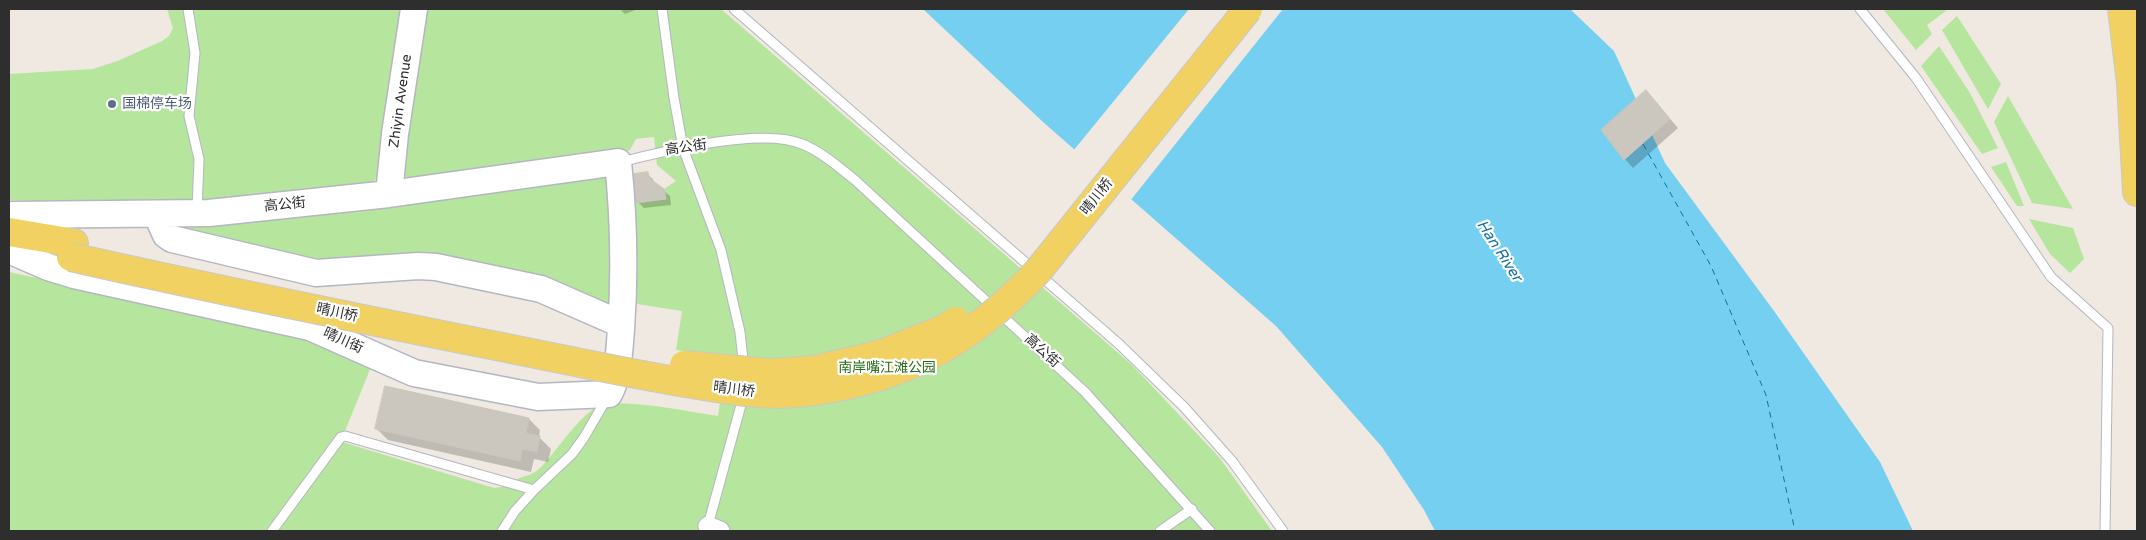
<!DOCTYPE html>
<meta charset="utf-8">
<style>
body{margin:0}
#map{position:relative;width:2146px;height:540px;overflow:hidden;background:#efe9e1;font-family:"Varela Round",sans-serif}
canvas{display:block}
.frame{position:absolute;inset:0;border:10px solid #2e2e2e;pointer-events:none}
</style>
<div id="map">
<canvas width="2146" height="540"></canvas>
<div class="frame"></div>
</div>
<script>
const c = document.querySelector('canvas').getContext('2d');
c.lineJoin = 'round';
function fill(path, color) {
  c.fillStyle = color;
  c.fill(path, 'evenodd');
}
function stroke(path, color, width, dash) {
  c.strokeStyle = color;
  c.lineWidth = width;
  c.lineCap = dash ? 'butt' : 'round';
  c.setLineDash(dash || []);
  c.stroke(path);
}
function drawText(font, color, halo, rows, align = 'center') {
  c.font = font + ' "Varela Round","Noto Sans SC",sans-serif';
  c.lineWidth = 4.5;
  c.setLineDash([]);
  c.textBaseline = 'middle';
  c.strokeStyle = halo;
  c.fillStyle = color;
  for (const [text, x, y, turn = 0] of rows) {
    c.save();
    c.translate(x, y);
    c.rotate((+turn || 0) * Math.PI / 180);
    c.textAlign = isNaN(turn) ? turn : align;
    if (halo) c.strokeText(text, 0, 0);
    c.fillText(text, 0, 0);
    c.restore();
  }
}
fill(new Path2D(`
 M 167,9 L 405,9 L 379,172 L 375,180 L 367,186 L 224,200 L 55,202 L 9,200 L 9,74 L 93,69 L 120,60 L 162,41 L 169,36 L 173,28 Z
 M 425,9 L 721,9 L 1131,364 L 1219,457 L 1272,531 L 9,531 L 9,272 L 306,336 L 371,367 L 345,431 L 342,442 L 494,488 C 506,487 505,485 515,480 C 523,476 531,476 539,469 C 555,454 581,412 600,406 C 625,398 689,412 718,416 L 721,396 L 713,356 L 676,350 L 682,311 L 631,303 L 632,204 L 666,199 L 664,189 L 676,181 L 657,165 L 654,137 L 636,139 L 630,150 L 624,153 L 413,179 L 406,177 L 403,172 Z
 M 1883,9 L 1946,9 L 1947,10 L 1927,25 L 1932,34 L 1916,50 Z
 M 1957,16 L 2001,84 L 1988,109 L 1942,30 Z
 M 1939,46 L 1970,93 L 1998,148 L 1982,154 L 1921,66 Z
 M 2008,96 L 2073,209 L 2032,203 L 1994,122 Z
 M 2006,162 L 2024,206 L 2017,206 L 1991,167 Z
 M 607,174 L 613,206 L 610,298 L 606,305 L 332,265 L 189,232 L 188,225 Z
 M 2029,219 L 2073,228 L 2084,259 L 2070,273 L 2050,254 Z`), '#b6e59e');
fill(new Path2D(`
 M 923,9 L 1570,9 L 1614,51 L 1665,163 L 1774,311 L 1880,462 L 1913,531 L 1435,531 L 1424,510 L 1382,447 L 1276,326 L 1043,122 Z`), '#75cff0');
fill(new Path2D(`
 M 1189,9 L 1283,9 L 1130,201 L 1073,151 Z`), '#efe9e1');
fill(new Path2D(`
 M 620,9 L 638,9 L 625,14 Z
 M 1655,101 L 1678,128 L 1633,168 L 1625,159 Z
 M 647,174 L 653,179 L 654,183 L 670,196 L 671,205 L 644,208 L 638,202 Z
 M 529,419 L 540,430 L 539,437 L 551,449 L 548,462 L 534,459 L 531,472 L 388,440 L 377,429 Z`), '#0003');
stroke(new Path2D(`
 M 1643,144 L 1711,266 L 1766,395 L 1795,531`), '#0d6fa3', 1, [6, 5]);
const building = new Path2D(`
 M 1646,90 L 1670,119 L 1624,160 L 1601,130 Z
 M 648,172 L 649,178 L 664,189 L 666,199 L 636,203 L 634,174 Z
 M 385,386 L 529,418 L 526,433 L 540,436 L 537,452 L 522,449 L 520,461 L 375,429 Z`);
fill(building, '#cbc7bf');
stroke(building, '#cbc5ba', 1);
const lane = new Path2D(`
 M 188,9 L 195,53 L 189,116 L 199,159 L 197,211
 M 662,9 L 674,98 L 683,148 L 721,250 L 740,332 L 744,369
 M 734,9 L 1119,344 L 1184,407 L 1232,461 L 1283,531
 M 1860,9 L 1916,78 L 2051,277 L 2108,328 L 2105,531
 M 621,162 C 664,151 762,127 802,144 C 822,152 840,168 856,181 L 1085,392 L 1210,531
 M 707,529 L 744,394
 M 272,531 L 341,437 L 345,436 L 534,490 L 572,454 L 583,439 L 607,398
 M 502,531 L 515,511 L 534,490
 M 1160,531 L 1192,509`);
const street = new Path2D(`
 M 708,526 L 720,531`);
const secondary = new Path2D(`
 M 389,194 L 395,134 L 414,9
 M 9,215 L 209,213 L 389,194 L 618,162 C 624,219 625,273 621,330 C 619,351 619,375 609,394 L 538,397 L 414,373 L 310,327 L 74,275 L 48,267 L 9,250
 M 157,215 L 166,235 L 172,239 L 316,273 L 418,266 L 436,267 L 541,289 L 621,324`);
const primary = new Path2D(`
 M 2122,9 L 2131,83 L 2137,192
 M 9,232 L 74,243`);
stroke(lane, '#b4b7c1', 11);
stroke(street, '#b4b7c1', 21);
stroke(secondary, '#b4b7c1', 29);
stroke(primary, '#c9c9c9', 30);
stroke(lane, '#fff', 9);
stroke(street, '#fff', 19);
stroke(secondary, '#fff', 26);
stroke(primary, '#f2d163', 28);
const primaryBridge = new Path2D(`
 M 71,257 C 229,293 387,324 546,356 C 595,366 643,376 692,384 C 727,390 762,396 798,393 C 898,383 970,344 1038,271 L 1248,9
 M 684,365 L 770,373 L 814,370 L 881,354 L 944,329 L 956,321`);
stroke(primaryBridge, '#c9c9c9', 30, []);
stroke(primaryBridge, '#f2d163', 28);
for (const [x, y, r, color] of [
 [112,104,5,"#5c6f8a"]
]) {
  const dot = new Path2D();
  dot.arc(x, y, r, 0, 2 * Math.PI);
  c.fillStyle = color;
  c.fill(dot);
  stroke(dot, '#fff', 2);
}
drawText('14px', '#2e2e2e', '#fff', [
 ["Zhiyin Avenue",401,101,-82],
 ["高公街",686,148,-8],
 ["晴川桥",1097,197,-51],
 ["高公街",285,205,-6],
 ["晴川桥",337,313,12],
 ["晴川街",343,341,24],
 ["高公街",1042,351,42],
 ["晴川桥",734,390,7]
]);
drawText('14px', '#4e5e75', '#fff', [
 ["国棉停车场",122,104]
], 'left');
drawText('14px', '#2c6e1b', '#fff', [
 ["南岸嘴江滩公园",887,368]
]);
drawText('italic 15px', '#0d6fa3', '#fff', [
 ["Han River",1499,251,57]
]);
</script>
